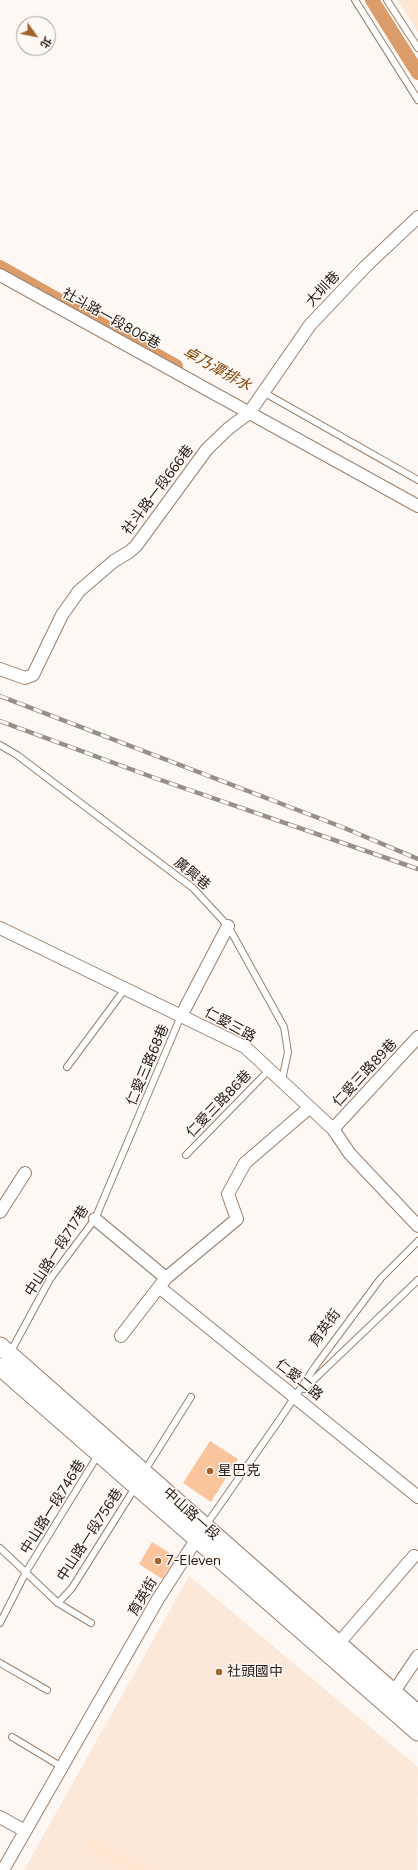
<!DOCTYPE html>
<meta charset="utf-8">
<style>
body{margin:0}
#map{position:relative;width:418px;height:1870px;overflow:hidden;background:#fdf8f4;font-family:Figtree,"Noto Sans TC",sans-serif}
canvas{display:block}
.north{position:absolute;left:16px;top:16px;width:40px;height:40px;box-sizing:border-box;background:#fdf8f4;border:1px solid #a6a09a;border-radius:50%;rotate:123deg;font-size:11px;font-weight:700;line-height:16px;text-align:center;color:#241b13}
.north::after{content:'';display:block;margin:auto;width:14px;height:18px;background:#a2632b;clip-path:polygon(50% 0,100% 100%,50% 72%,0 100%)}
</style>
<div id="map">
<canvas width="418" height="1870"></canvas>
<div class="north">北</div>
</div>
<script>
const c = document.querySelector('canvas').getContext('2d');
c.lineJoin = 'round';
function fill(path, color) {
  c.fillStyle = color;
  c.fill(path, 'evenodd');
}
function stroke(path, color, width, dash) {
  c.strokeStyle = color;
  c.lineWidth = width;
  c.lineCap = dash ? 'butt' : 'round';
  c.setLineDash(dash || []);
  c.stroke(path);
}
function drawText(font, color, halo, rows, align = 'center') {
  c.font = font + ' Figtree,"Noto Sans TC",sans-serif';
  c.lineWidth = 3;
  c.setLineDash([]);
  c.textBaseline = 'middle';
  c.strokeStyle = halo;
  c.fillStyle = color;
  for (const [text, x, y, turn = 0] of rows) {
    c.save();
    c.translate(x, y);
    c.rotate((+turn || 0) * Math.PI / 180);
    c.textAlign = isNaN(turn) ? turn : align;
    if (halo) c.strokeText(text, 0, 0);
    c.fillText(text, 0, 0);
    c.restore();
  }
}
fill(new Path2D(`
 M 189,1576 L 418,1767 L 417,1870 L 24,1870 Z`), '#fce8d9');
fill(new Path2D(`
 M 398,0 L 418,0 L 418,32 Z
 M 92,1835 L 151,1870 L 120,1870 L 84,1849 Z`), '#ffe6d3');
stroke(new Path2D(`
 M 372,0 L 418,73
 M 0,267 L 176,366`), '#dc9c69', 14);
fill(new Path2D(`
 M 210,1441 L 238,1459 L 211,1502 L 183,1483 Z
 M 152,1542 L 176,1557 L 162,1579 L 139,1564 Z`), '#fac59c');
const service = new Path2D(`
 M 355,0 L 418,100
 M 387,0 L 418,48
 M 263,392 L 418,480
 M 0,745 L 17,755 L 193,888 L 228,926 L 284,1027 L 288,1052 L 282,1080
 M 67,1067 L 125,989
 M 186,1155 L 270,1069
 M 10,1353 L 50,1279 L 95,1219 L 181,1016
 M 304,1389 L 418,1280
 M 144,1472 L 191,1397
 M 206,1525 L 280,1419 L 317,1364 L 381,1278 L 418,1241
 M 0,1548 L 58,1603 L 91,1623
 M 58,1603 L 72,1588 L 136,1486
 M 0,1623 L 26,1572 L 98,1455
 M 0,1663 L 47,1690
 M 12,1737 L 62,1767`);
const minor = new Path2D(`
 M 0,275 L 418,506
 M 0,669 L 25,678 L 33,675 L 62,615 L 79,591 L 114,561 L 129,552 L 136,546 L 207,449 L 229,428 L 249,413 L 310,325 L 365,267 L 418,217
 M 0,928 L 245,1047 L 333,1129 L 350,1154 L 418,1226
 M 181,1016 L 228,926
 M 333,1129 L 418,1037
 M 0,1212 L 25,1173
 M 95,1219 L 166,1278
 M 159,1287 L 418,1497
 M 121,1336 L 166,1278 L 237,1219 L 228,1194 L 245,1163 L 309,1108
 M 338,1644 L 414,1556
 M 393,1693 L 418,1656
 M 0,1817 L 25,1831
 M 3,1870 L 158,1599 L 200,1534`);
const secondary = new Path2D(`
 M 0,1346 L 418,1714
 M 0,1367 L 418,1732`);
stroke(service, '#98806e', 8);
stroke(minor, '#98806e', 14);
stroke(secondary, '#98806e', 19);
stroke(service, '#fff', 6);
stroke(minor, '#fff', 12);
stroke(secondary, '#fff', 17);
const rail = new Path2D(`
 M 0,696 L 342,827 L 418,859
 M 0,721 L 152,777 L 418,869`);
stroke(rail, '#968f89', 4.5);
stroke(rail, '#fdf8f4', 3, [9]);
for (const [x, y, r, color] of [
 [210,1471,4,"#a2632b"],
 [158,1561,4,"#a2632b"],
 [219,1672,4,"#a2632b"]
]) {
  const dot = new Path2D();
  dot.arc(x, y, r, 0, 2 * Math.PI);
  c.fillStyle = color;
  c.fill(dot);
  stroke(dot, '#fdf8f4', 1.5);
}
drawText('14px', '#241b13', '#fdf8f4', [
 ["大圳巷",323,289,-47],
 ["社斗路一段806巷",111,319,29],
 ["社斗路一段666巷",158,490,-53],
 ["廣興巷",192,874,40],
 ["仁愛三路",230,1025,29],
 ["仁愛三路68巷",148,1065,-67],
 ["仁愛三路89巷",365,1073,-47],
 ["仁愛三路86巷",219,1104,-46],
 ["中山路一段717巷",57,1251,-57],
 ["育英街",325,1328,-54],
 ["仁愛二路",299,1380,39],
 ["中山路一段746巷",53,1507,-58],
 ["中山路一段",191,1514,42],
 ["中山路一段756巷",90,1535,-57],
 ["育英街",143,1597,-59]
]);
drawText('14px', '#241b13', '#fdf8f4', [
 ["星巴克",218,1471],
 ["7-Eleven",166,1561],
 ["社頭國中",227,1672]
], 'left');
drawText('italic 15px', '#7f4403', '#fdf8f4', [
 ["卓乃潭排水",217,369,29]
]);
</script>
